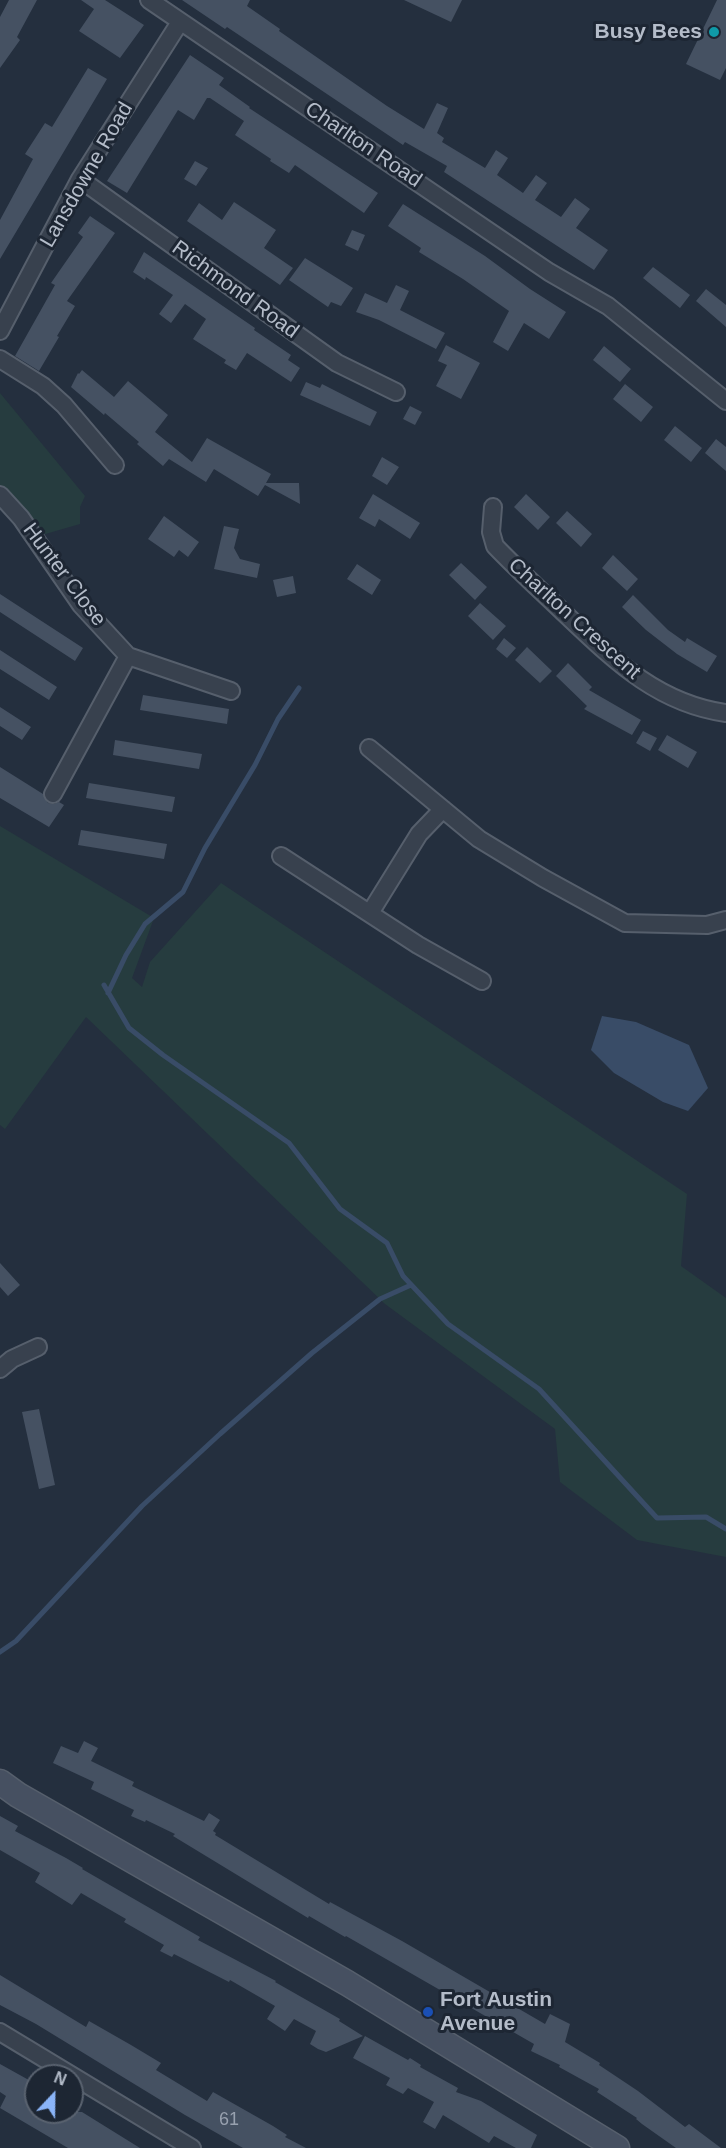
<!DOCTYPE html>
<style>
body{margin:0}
#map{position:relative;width:726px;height:2148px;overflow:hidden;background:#242f3e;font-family:Helvetica,sans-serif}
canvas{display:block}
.north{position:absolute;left:24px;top:2064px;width:60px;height:60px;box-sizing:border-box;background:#1d2633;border:2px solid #59626f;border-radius:50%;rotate:22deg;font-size:16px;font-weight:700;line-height:24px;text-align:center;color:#b4bcc9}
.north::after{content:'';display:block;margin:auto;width:21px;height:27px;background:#8ab4f8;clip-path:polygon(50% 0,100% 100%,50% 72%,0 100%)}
</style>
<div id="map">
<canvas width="726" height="2148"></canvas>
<div class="north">N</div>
</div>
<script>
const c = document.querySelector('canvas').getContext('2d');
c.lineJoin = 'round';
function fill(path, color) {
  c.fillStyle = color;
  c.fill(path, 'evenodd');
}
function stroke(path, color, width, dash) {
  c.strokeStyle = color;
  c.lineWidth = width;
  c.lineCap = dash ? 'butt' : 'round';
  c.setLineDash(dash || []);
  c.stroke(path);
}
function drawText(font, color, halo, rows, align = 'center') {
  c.font = font + ' Helvetica,sans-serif';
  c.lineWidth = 6;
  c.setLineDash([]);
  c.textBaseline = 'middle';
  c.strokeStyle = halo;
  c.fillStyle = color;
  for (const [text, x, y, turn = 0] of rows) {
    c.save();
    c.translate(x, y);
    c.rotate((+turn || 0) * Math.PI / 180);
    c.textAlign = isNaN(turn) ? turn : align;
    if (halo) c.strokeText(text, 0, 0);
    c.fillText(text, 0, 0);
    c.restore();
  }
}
fill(new Path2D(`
 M 0,393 L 85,496 L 80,507 L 80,524 L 42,535 L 16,502 L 0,510 Z
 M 0,826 L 154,918 L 132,978 L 142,987 L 150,962 L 221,883 L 687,1194 L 681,1266 L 726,1298 L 726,1557 L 637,1540 L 560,1482 L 555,1429 L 385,1304 L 86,1017 L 5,1129 L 0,1125 Z`), '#263c3f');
fill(new Path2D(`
 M 602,1016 L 636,1022 L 689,1045 L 708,1088 L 688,1111 L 663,1102 L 614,1073 L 591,1050 Z`), '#394c67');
stroke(new Path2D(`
 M 104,985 L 129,1028 L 163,1055 L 289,1143 L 340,1209 L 387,1243 L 403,1276 L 448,1324 L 539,1389 L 657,1518 L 706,1517 L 726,1529
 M 108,993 L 126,955 L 145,924 L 183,892 L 205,848 L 255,765 L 278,719 L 299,688
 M 0,1652 L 16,1641 L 142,1506 L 220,1434 L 312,1353 L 380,1299 L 411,1285`), '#394c67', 5);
fill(new Path2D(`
 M 9,0 L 37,0 L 17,37 L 20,40 L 0,68 L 0,17 Z
 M 81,0 L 105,0 L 144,25 L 120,58 L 79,31 L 94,9 Z
 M 182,0 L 250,0 L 247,6 L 280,29 L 279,31 L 387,106 L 424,129 L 437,103 L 448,108 L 437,133 L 444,138 L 442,142 L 485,168 L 496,150 L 508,158 L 497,175 L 523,193 L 536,175 L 547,183 L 535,200 L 561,217 L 575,198 L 590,209 L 576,228 L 608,250 L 594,270 L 444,172 L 447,166 L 405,142 L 403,145 L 227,27 L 225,29 Z
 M 404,0 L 462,0 L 451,22 Z
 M 717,0 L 726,0 L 726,68 L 720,80 L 686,64 Z
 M 190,55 L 224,78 L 219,85 L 250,107 L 249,108 L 378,193 L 364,213 L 295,165 L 289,173 L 270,161 L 271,159 L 235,135 L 244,121 L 210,98 L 207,98 L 194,120 L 178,110 L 127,193 L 107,181 Z
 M 88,68 L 107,79 L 0,259 L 0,220 L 33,159 L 25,154 L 45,123 L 52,127 Z
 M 195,161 L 208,168 L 196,186 L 184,179 Z
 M 234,202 L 276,230 L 264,248 L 293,268 L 280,285 L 187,221 L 199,203 L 222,220 Z
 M 403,204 L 485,256 L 530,289 L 566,312 L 549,339 L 524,323 L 508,351 L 493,342 L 509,311 L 463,279 L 419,252 L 421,248 L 388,226 Z
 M 90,216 L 115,233 L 67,301 L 75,306 L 57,336 L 59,337 L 39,371 L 15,356 L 55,285 L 51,283 L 83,237 L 78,233 Z
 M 352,230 L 365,235 L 358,251 L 345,245 Z
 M 144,252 L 255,328 L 254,330 L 291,355 L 288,360 L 300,368 L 291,382 L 247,353 L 236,370 L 224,363 L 226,360 L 193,339 L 206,319 L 185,304 L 171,323 L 159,314 L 173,295 L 146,277 L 145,280 L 133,272 Z
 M 305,258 L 353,288 L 341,306 L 331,302 L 328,307 L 289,280 Z
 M 653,267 L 690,295 L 680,308 L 643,278 Z
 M 396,285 L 409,291 L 400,310 L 445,333 L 436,349 L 379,320 L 356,312 L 365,293 L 387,303 Z
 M 706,289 L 726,305 L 726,327 L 696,301 Z
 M 446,345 L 480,363 L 461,399 L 436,386 L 447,365 L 438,361 Z
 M 604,346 L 631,369 L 620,382 L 593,360 Z
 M 82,370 L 114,397 L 128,381 L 168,415 L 155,432 L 192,462 L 207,438 L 271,474 L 266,483 L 299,483 L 300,504 L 265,485 L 258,496 L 214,469 L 206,482 L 169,459 L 163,466 L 137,444 L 139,442 L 105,413 L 104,415 L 71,387 L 78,373 L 79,374 Z
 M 306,382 L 320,388 L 322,384 L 377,412 L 370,426 L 300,395 Z
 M 625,384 L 653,407 L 641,422 L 613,399 Z
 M 410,406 L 422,412 L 415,425 L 403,419 Z
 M 675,426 L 702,448 L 691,462 L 664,440 Z
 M 716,439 L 726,447 L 726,471 L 705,453 Z
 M 382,457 L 399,467 L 387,485 L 372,476 Z
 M 373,494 L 420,523 L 410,539 L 379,519 L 375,527 L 359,518 Z
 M 526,494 L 550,517 L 538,530 L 514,507 Z
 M 567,511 L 592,534 L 581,547 L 556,523 Z
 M 164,516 L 199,542 L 188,557 L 179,550 L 174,557 L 148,539 Z
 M 224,526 L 239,529 L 234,548 L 240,559 L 260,564 L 257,578 L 214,569 Z
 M 613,555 L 638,579 L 627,591 L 602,568 Z
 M 461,563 L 487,587 L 475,600 L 449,575 Z
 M 357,564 L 381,580 L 372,595 L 347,579 Z
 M 293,576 L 296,593 L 277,597 L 273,580 Z
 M 0,594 L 83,648 L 75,661 L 0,612 Z
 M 633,595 L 668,630 L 685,642 L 687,638 L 717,656 L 707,672 L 677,654 L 646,630 L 622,607 Z
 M 480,603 L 506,626 L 493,640 L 468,616 Z
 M 504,638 L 516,648 L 507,658 L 496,649 Z
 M 527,647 L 552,671 L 540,683 L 515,660 Z
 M 0,650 L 57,687 L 49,700 L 0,669 Z
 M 568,663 L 592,687 L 589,690 L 641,720 L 632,735 L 584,709 L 587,706 L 556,676 Z
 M 143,695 L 229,709 L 227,724 L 140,710 Z
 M 0,707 L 31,727 L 22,740 L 0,726 Z
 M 643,731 L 657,738 L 650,751 L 636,743 Z
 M 667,735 L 697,752 L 688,768 L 658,750 Z
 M 115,740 L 202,754 L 199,769 L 113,755 Z
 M 0,767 L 43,794 L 48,803 L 54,804 L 59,802 L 64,805 L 49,827 L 0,798 Z
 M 89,783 L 175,797 L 172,812 L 86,798 Z
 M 81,830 L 167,844 L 164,859 L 78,845 Z
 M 0,1263 L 20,1285 L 8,1296 L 0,1287 Z
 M 39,1409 L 55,1485 L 39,1489 L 22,1412 Z
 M 84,1741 L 98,1748 L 91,1761 L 134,1782 L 132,1786 L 204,1821 L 209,1813 L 220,1820 L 213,1831 L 216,1833 L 215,1835 L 329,1904 L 330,1902 L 402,1941 L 545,2024 L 550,2014 L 570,2024 L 565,2042 L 600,2063 L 599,2065 L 638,2091 L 685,2127 L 689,2124 L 721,2148 L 676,2148 L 642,2124 L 636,2119 L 637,2118 L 597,2092 L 599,2089 L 559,2067 L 560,2065 L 531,2051 L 534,2044 L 346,1936 L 345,1937 L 309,1916 L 308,1918 L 173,1836 L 175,1834 L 146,1820 L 145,1822 L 131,1816 L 134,1810 L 91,1789 L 94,1782 L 53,1763 L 61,1746 L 78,1753 Z
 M 0,1816 L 18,1826 L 15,1831 L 66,1858 L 83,1868 L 82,1869 L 200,1937 L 198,1940 L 276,1981 L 275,1982 L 340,2019 L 339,2021 L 363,2036 L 326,2052 L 318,2049 L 310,2044 L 316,2031 L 294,2019 L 285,2031 L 267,2019 L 275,2006 L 230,1980 L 229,1982 L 174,1954 L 172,1957 L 160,1951 L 164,1945 L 124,1922 L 126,1919 L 81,1893 L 72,1905 L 35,1882 L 40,1873 L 0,1850 Z
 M 0,1975 L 86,2027 L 89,2021 L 131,2045 L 161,2063 L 156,2070 L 207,2101 L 213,2092 L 273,2126 L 287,2135 L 285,2137 L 306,2148 L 243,2148 L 185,2115 L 36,2024 L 0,2005 Z
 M 365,2036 L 408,2060 L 410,2058 L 421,2065 L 420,2067 L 458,2088 L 456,2092 L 481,2101 L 537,2135 L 531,2148 L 516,2148 L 494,2136 L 489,2143 L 443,2115 L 435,2129 L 423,2122 L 434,2102 L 408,2088 L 403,2094 L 386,2085 L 390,2078 L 353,2058 Z
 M 0,2064 L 36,2084 L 36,2112 L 82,2112 L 140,2148 L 68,2148 L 0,2108 L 6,2096 L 0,2092 Z`), '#455162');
const minor = new Path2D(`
 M 149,0 L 549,272 L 608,306 L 726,401
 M 80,179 L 337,363 L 396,392
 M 0,331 L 80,179 L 180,22
 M 0,359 L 43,386 L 64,405 L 115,465
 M 0,495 L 21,518 L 81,605 L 128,656 L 231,691
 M 493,507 L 491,532 L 495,546 C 516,568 539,589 561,610 C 611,657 655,703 726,713
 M 369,748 L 479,839 L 543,878 L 625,923 L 707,925 L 726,920
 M 53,794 L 128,656
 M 281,856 L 418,945 L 482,981
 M 370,913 L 419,834 L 443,809
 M 0,1369 L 12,1359 L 38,1347
 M 0,2032 L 192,2148`);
const secondary = new Path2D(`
 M 0,1782 L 18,1795 L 347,1983 L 617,2148`);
stroke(minor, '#565f6c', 20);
stroke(secondary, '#565f6c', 27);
stroke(minor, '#38414e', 16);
stroke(secondary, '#465061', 24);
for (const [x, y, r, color] of [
 [714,32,6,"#0f9aa8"],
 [428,2012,6,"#1a4fb4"]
]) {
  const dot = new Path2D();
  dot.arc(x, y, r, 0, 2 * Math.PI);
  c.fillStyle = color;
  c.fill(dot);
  stroke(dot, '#1d2633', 2);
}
drawText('18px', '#98a1af', null, [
 ["61",229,2120]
]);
drawText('bold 21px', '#b4bcc9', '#1d2633', [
 ["Busy Bees",702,32],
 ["Fort Austin",440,2000,"left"],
 ["Avenue",440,2024,"left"]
], 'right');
drawText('21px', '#b4bcc9', '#1d2633', [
 ["Charlton Road",363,145,34],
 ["Lansdowne Road",87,175,-60],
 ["Richmond Road",235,290,36],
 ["Hunter Close",64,575,53],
 ["Charlton Crescent",574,619,42]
]);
</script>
